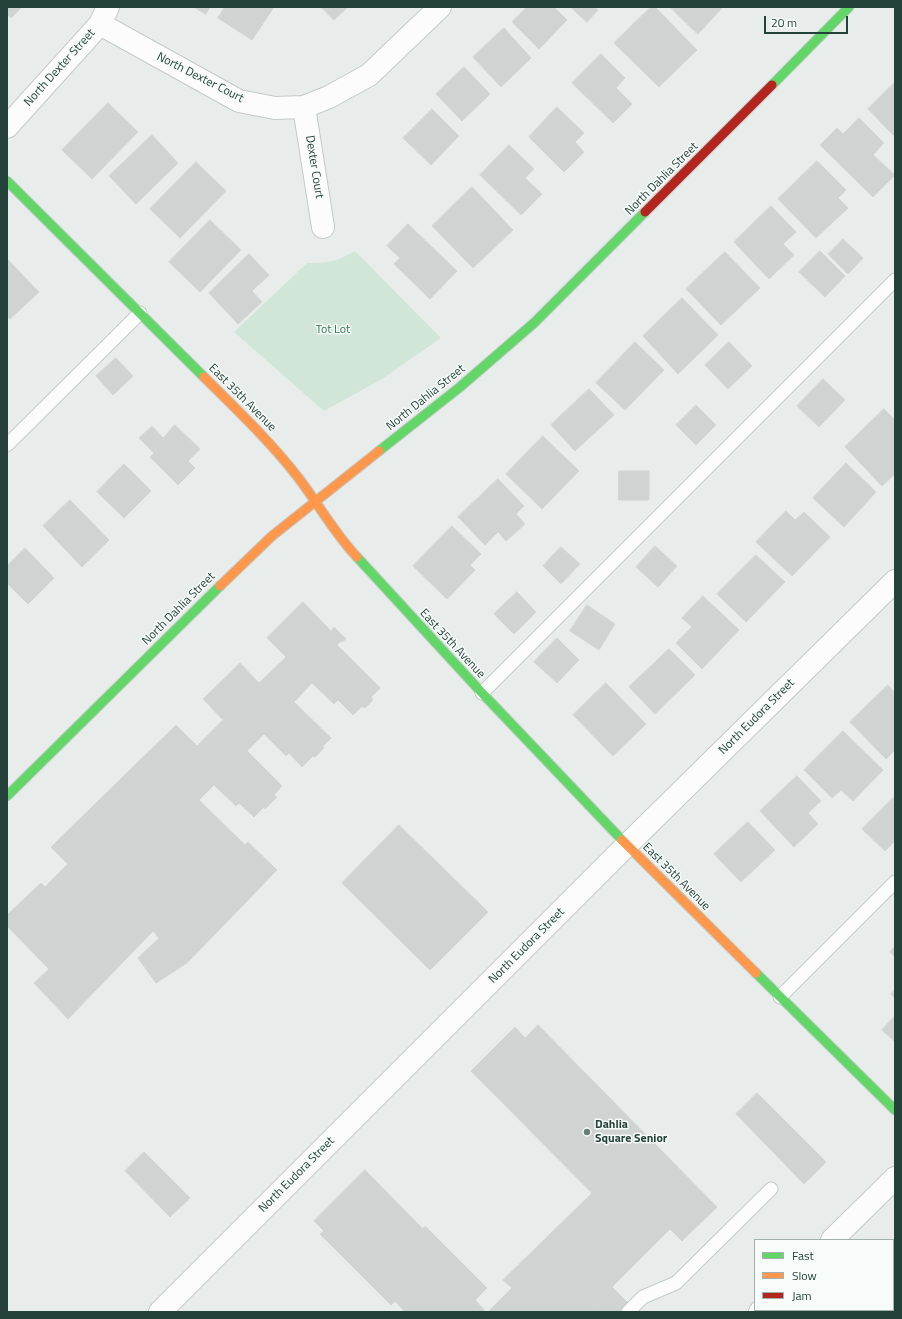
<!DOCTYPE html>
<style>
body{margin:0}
#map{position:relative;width:902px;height:1319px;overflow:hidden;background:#e8edeb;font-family:"Titillium Web",sans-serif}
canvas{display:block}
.frame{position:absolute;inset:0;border:8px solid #24423a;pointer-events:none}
.legend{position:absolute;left:754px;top:1239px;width:140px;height:72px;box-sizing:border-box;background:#f7fbf9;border:1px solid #a3b1ad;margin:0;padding:5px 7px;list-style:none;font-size:12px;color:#24423a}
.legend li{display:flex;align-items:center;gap:8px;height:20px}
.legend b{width:20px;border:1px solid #a3b1ad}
.scale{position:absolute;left:764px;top:16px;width:84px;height:18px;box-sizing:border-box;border:2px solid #24423a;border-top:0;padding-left:5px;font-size:12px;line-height:14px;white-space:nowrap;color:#24423a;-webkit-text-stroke:3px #f7fbf9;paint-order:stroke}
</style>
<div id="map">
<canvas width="902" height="1319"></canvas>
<div class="frame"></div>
<ul class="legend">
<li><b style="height:5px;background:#63d668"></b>Fast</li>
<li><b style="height:5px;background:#ff974d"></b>Slow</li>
<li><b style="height:5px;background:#b3261e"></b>Jam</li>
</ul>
<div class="scale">20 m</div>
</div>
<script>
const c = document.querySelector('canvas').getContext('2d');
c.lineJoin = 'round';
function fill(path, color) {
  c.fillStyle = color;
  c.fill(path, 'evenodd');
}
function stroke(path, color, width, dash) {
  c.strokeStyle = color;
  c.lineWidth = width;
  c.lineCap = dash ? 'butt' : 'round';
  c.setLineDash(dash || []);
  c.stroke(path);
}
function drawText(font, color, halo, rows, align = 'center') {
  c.font = font + ' "Titillium Web",sans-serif';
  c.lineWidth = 3;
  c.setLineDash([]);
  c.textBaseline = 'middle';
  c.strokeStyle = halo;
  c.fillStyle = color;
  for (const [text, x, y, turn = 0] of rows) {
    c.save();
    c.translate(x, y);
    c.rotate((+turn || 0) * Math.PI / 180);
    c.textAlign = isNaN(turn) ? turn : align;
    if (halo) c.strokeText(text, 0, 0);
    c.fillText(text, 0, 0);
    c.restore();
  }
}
fill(new Path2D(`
 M 355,251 L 441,338 L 382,379 L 324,411 L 234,332 L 307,263 C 328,263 336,262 355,251 Z`), '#d1e6d8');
const building = new Path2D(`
 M 7,7 L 22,7 L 11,18 L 7,14 Z
 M 194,7 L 210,7 L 206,14 Z
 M 225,7 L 274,7 L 252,40 L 218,18 Z
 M 321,7 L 348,7 L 334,20 Z
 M 527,7 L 554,7 L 567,20 L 539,49 L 512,22 Z
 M 571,7 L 595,7 L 598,10 L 587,22 Z
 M 651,7 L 655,7 L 697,50 L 659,87 L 614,43 Z
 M 670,7 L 723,7 L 698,34 Z
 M 504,28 L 531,58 L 501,87 L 473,57 Z
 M 601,54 L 625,78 L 616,88 L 632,104 L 613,123 L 572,83 Z
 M 464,67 L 490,94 L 462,121 L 436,94 Z
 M 895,82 L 895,134 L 893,135 L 868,109 Z
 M 108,103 L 138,132 L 92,179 L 62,150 Z
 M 557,107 L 584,133 L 575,142 L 584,152 L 564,172 L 529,137 Z
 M 432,109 L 459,136 L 431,165 L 403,138 Z
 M 859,118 L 884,143 L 873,155 L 895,175 L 873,197 L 820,145 L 837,128 L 843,134 Z
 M 152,135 L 178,163 L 136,204 L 109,176 Z
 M 509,145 L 534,169 L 525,178 L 542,194 L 521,215 L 480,175 Z
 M 817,161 L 846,190 L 838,198 L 848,208 L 816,238 L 778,199 Z
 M 196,162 L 226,191 L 180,238 L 150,209 Z
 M 472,187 L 513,230 L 473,268 L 432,226 Z
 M 771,206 L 796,232 L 783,244 L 794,255 L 769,279 L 734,242 Z
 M 210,220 L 241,250 L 200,292 L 169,262 Z
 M 408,224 L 457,271 L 430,299 L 394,264 L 400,258 L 387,246 Z
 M 843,239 L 863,258 L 848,274 L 828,254 Z
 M 820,251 L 845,276 L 825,297 L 799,272 Z
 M 725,252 L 760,288 L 721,325 L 686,289 Z
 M 249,254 L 269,275 L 252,291 L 262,302 L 238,324 L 209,293 Z
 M 7,259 L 39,292 L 10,319 L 7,316 Z
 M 682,298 L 718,335 L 678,374 L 643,336 Z
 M 635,342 L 664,370 L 625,410 L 596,383 Z
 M 729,342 L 752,366 L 728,389 L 705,365 Z
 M 116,358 L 133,376 L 113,395 L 96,376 Z
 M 823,379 L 845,400 L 819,427 L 797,406 Z
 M 589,389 L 614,415 L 575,451 L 551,425 Z
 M 696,405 L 716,425 L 696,445 L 676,425 Z
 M 884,409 L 895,420 L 895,474 L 882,486 L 845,447 Z
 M 175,425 L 200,449 L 188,461 L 195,468 L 178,485 L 150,457 L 154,453 L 139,438 L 152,426 L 163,438 Z
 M 543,436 L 579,471 L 542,509 L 506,474 Z
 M 846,463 L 876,492 L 844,527 L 813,498 Z
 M 124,464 L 151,491 L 124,518 L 97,492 Z
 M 619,471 L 649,471 L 649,500 L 619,500 Z
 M 498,479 L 524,506 L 516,514 L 525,524 L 506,541 L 498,532 L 485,545 L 458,517 Z
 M 70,500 L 109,540 L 82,567 L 43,526 Z
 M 786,511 L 795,520 L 804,512 L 830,537 L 792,576 L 756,542 Z
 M 452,526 L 481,554 L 470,565 L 475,570 L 447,599 L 413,566 Z
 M 655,546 L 677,566 L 658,587 L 636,567 Z
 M 561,547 L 580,564 L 561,584 L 543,566 Z
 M 25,548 L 54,578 L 28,604 L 7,583 L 7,566 Z
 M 756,555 L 785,582 L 746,622 L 717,594 Z
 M 517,592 L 536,612 L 514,634 L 494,614 Z
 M 703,596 L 739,630 L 702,669 L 676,643 L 692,627 L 682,618 Z
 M 303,602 L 331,631 L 334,627 L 346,639 L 342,642 L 341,641 L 337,645 L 380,688 L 371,697 L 373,700 L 365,708 L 362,706 L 353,715 L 338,700 L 334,704 L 312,683 L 294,702 L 331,738 L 323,746 L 324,748 L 315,757 L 313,756 L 302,767 L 289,753 L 286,756 L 264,734 L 247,751 L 282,786 L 274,795 L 277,797 L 265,809 L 264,807 L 254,817 L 239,803 L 236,806 L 214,785 L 199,800 L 245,845 L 248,842 L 277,870 L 187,963 L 156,983 L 138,958 L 159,938 L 153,931 L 68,1019 L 34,983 L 49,969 L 7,926 L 7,915 L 41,883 L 45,887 L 68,864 L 51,847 L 176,725 L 197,746 L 223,720 L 203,699 L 240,663 L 259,683 L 286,657 L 267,638 Z
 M 587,605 L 615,624 L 599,650 L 570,631 Z
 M 557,638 L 579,660 L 557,683 L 534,662 Z
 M 669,649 L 695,675 L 655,714 L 629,687 Z
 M 606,683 L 646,724 L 613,756 L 573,715 Z
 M 888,685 L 895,693 L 895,750 L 886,759 L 850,722 Z
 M 843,731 L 883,770 L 853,801 L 841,790 L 832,798 L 804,770 Z
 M 797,776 L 821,801 L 808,813 L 818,824 L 794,847 L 760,811 Z
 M 895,796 L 895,841 L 885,851 L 862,829 Z
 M 748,822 L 775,850 L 741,882 L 714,854 Z
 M 399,825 L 488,912 L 430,970 L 342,883 Z
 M 895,946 L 895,957 L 890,952 Z
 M 895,990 L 895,998 L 891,994 Z
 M 895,1016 L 895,1042 L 882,1030 Z
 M 538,1025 L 717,1207 L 682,1241 L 670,1229 L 587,1312 L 488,1312 L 512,1288 L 503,1280 L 592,1193 L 471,1071 L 515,1027 L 525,1038 Z
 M 757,1093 L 826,1162 L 804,1184 L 736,1114 Z
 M 144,1152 L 190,1198 L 170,1217 L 125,1171 Z
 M 365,1170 L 423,1229 L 425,1226 L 487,1288 L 475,1300 L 486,1312 L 405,1312 L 395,1301 L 391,1305 L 320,1234 L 324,1231 L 314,1221 Z
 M 895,1240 L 895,1308 L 893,1306 L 893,1242 Z
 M 612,1287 L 637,1312 L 589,1312 L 588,1311 Z`);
fill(building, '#cfd4d2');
stroke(building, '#d1d6d4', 1);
const lane = new Path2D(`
 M 7,445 L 140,313
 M 482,693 L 895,280
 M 780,997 L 895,882
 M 795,1310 L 797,1312
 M 628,1312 L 643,1297 L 676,1283 L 771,1189`);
const street = new Path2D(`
 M 100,24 L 239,101 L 275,108 L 304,107 L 329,97 L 369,75 L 440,7
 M 304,107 L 323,227
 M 7,127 L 100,24 L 108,7
 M 832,1240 L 895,1178
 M 160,1312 L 627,845 L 895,581
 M 760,1312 L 762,1310`);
const fast = new Path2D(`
 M 772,85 L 849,7
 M 7,181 L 204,377
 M 379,451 L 460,387 L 534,323 L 645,212
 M 357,557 L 482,693 L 622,840
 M 7,796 L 220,586
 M 756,973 L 895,1110`);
const slow = new Path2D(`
 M 204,377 C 236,409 269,440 297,476 C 318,503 334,533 357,557
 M 220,586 L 272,536 L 379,451
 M 622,840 L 756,973`);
const jam = new Path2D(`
 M 645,212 L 772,85`);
stroke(lane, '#c5cac8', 15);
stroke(street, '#c5cac8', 24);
stroke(fast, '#c3cbc8', 11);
stroke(slow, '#c3cbc8', 11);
stroke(jam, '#c3cbc8', 11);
stroke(lane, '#fcfcfc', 13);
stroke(street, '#fcfcfc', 22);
stroke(fast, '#63d668', 9);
stroke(slow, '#ff974d', 9);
stroke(jam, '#b3261e', 9);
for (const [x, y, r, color] of [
 [587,1132,4,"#697e78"]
]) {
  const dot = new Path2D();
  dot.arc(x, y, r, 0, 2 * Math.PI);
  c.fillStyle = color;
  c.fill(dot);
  stroke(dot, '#f7fbf9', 1.5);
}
drawText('12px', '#24423a', '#f7fbf9', [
 ["North Dexter Street",60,68,-48],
 ["North Dexter Court",200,78,27],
 ["Dexter Court",314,167,81],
 ["North Dahlia Street",662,179,-45],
 ["East 35th Avenue",242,398,45],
 ["North Dahlia Street",426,398,-39],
 ["North Dahlia Street",179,609,-45],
 ["East 35th Avenue",452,644,47],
 ["North Eudora Street",757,717,-45],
 ["East 35th Avenue",676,877,45],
 ["North Eudora Street",527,946,-45],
 ["North Eudora Street",297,1175,-45]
]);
drawText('12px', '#2d7a4b', '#f7fbf9', [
 ["Tot Lot",333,330]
]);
drawText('bold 12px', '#24423a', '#f7fbf9', [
 ["Dahlia",595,1125],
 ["Square Senior",595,1139]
], 'left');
</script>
